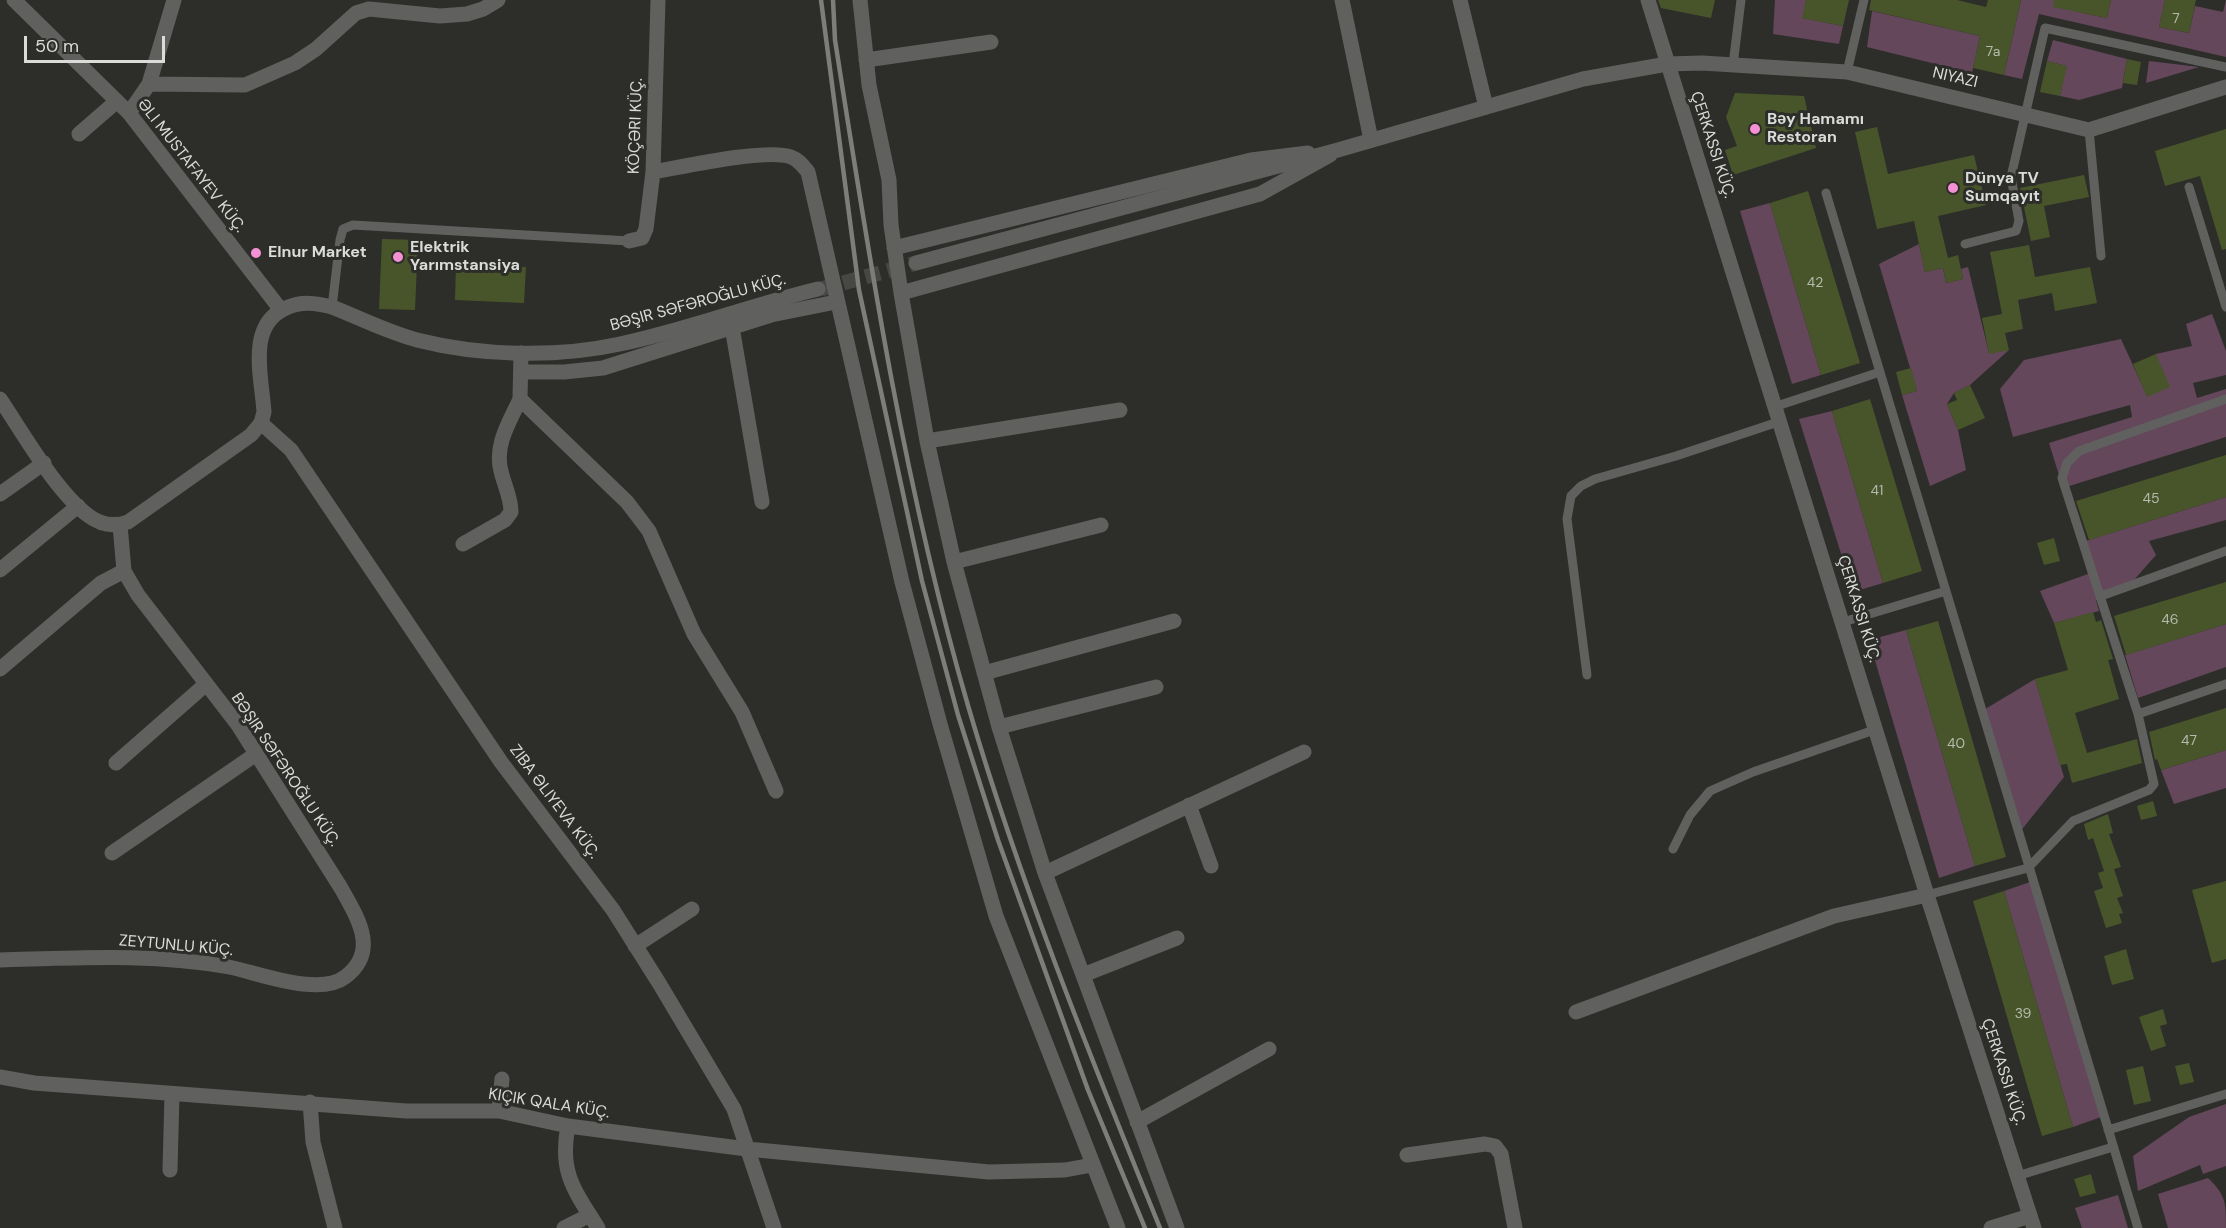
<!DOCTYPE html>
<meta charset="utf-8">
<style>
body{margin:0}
#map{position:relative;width:2226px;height:1228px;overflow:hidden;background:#2d2e2a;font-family:"DM Sans",sans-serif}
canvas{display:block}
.scale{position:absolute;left:24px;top:36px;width:141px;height:27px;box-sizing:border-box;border:3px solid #dadcd9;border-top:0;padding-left:8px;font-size:18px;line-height:21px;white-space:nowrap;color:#dadcd9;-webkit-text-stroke:4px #2d2e2a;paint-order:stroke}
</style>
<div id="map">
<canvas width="2226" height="1228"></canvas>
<div class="scale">50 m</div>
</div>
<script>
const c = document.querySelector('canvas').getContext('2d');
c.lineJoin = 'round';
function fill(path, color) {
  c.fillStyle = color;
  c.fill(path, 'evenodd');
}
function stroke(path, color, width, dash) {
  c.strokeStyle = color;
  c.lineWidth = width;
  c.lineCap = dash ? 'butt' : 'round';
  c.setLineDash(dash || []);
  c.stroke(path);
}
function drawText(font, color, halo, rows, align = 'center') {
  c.font = font + ' "DM Sans",sans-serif';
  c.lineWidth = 6;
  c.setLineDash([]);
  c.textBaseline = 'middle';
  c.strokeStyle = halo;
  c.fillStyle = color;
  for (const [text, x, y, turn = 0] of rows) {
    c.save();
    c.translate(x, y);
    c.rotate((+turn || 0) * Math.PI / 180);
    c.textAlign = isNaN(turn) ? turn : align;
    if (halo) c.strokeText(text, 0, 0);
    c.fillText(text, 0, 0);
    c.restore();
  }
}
fill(new Path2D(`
 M 1775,0 L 1806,0 L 1803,18 L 1843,26 L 1839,44 L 1773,34 Z
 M 2021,0 L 2081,0 L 2078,12 L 2107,18 L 2111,0 L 2165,0 L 2159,27 L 2189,33 L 2195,6 L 2223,12 L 2226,0 L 2226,57 L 2039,14 L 2022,79 L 2004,75 Z
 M 1872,11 L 1980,36 L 1972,73 L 1867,47 Z
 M 2053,40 L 2127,59 L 2122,88 L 2079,100 L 2060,96 L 2066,66 L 2047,61 Z
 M 2149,61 L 2199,67 L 2146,83 Z
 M 1770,203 L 1821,375 L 1792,384 L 1740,211 Z
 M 1919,244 L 1925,272 L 1943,268 L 1946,283 L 1963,279 L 1961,269 L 1968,267 L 1989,353 L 2009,350 L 1970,385 L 1954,393 L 1947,404 L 1958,430 L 1966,470 L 1930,486 L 1902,395 L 1917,391 L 1879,264 Z
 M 2212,314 L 2226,351 L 2226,375 L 2193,383 L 2197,398 L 2226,389 L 2226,437 L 2063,488 L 2049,443 L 2132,417 L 2130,405 L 2013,437 L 2000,389 L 2024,360 L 2121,339 L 2147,396 L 2156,354 L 2192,346 L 2186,324 Z
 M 1832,411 L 1883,583 L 1853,592 L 1799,419 Z
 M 2226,497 L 2226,520 L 2149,541 L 2156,555 L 2126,589 L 2096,600 L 2099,611 L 2054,623 L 2040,591 L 2088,574 L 2079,543 Z
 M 2226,624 L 2226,667 L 2138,698 L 2125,655 Z
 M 1906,630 L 1975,866 L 1939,878 L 1869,640 Z
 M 2035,679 L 2064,777 L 2019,833 L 1982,711 Z
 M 2226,750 L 2226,788 L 2174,804 L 2161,770 Z
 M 2033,881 L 2104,1116 L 2073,1127 L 2004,891 Z
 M 2226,1104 L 2226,1166 L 2203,1174 L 2200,1165 L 2138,1191 L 2133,1156 L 2189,1117 Z
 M 2208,1178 C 2226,1195 2226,1203 2226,1228 L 2168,1228 L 2158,1194 Z
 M 2118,1195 L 2128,1228 L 2082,1228 L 2075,1208 Z`), '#64475a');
fill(new Path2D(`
 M 1658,0 L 1715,0 L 1711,18 L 1661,8 Z
 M 1806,0 L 1849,0 L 1843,26 L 1802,18 Z
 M 1871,0 L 1957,0 L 1986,7 L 1988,0 L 2021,0 L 2004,75 L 1973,68 L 1980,36 L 1869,10 Z
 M 2054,0 L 2111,0 L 2107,18 L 2053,7 Z
 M 2165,0 L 2196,0 L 2189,33 L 2159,27 Z
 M 2127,59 L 2141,62 L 2137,85 L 2123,83 Z
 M 2047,61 L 2067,66 L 2060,96 L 2040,92 Z
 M 1735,93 L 1804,96 L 1816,148 L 1733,175 L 1725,150 L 1737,146 L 1726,117 Z
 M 1877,127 L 1888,174 L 1974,155 L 1986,205 L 1938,216 L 1948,258 L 1958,255 L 1963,279 L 1946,283 L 1943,268 L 1925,272 L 1914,221 L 1877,229 L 1855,132 Z
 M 2226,129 L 2226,249 L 2222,250 L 2200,176 L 2165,186 L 2155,151 Z
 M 2084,175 L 2089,197 L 2044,206 L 2050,237 L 2031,241 L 2020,188 Z
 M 1808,191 L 1860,363 L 1821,375 L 1770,203 Z
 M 382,239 L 418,240 L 415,310 L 379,309 Z
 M 2029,245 L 2035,277 L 2090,267 L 2097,303 L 2055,311 L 2052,293 L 2018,300 L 2023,329 L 2005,333 L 2009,350 L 1989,354 L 1982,318 L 2002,314 L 1990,252 Z
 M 456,264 L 526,267 L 524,303 L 455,300 Z
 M 2156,354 L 2170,387 L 2147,397 L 2133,364 Z
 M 1911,368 L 1917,391 L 1902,395 L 1896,372 Z
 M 1970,385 L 1985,418 L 1958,430 L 1947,404 L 1957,400 L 1954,393 Z
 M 1870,399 L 1922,571 L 1883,583 L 1832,411 Z
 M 2226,455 L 2226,497 L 2089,540 L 2076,501 Z
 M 2054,538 L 2060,561 L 2044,565 L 2037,543 Z
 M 2226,582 L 2226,624 L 2126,655 L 2114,616 Z
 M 2093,612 L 2096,622 L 2101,620 L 2113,659 L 2108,660 L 2119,699 L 2075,713 L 2087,753 L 2137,739 L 2142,763 L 2072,783 L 2067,764 L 2060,765 L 2035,679 L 2068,670 L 2054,623 Z
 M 1938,621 L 2006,857 L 1975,866 L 1906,630 Z
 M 2226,708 L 2226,750 L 2161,770 L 2157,759 L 2155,760 L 2149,732 Z
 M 2153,801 L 2157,816 L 2141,820 L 2137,806 Z
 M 2108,814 L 2113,833 L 2109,834 L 2121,867 L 2114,869 L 2123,896 L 2117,898 L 2123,913 L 2119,914 L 2122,923 L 2106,928 L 2094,891 L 2103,888 L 2098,873 L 2104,871 L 2093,838 L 2088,840 L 2084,824 Z
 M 2226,881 L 2226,959 L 2212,963 L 2192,890 Z
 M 2004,891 L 2073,1127 L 2042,1136 L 1973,901 Z
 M 2126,949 L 2134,979 L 2112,985 L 2104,956 Z
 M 2163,1009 L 2167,1024 L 2160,1026 L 2166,1046 L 2151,1051 L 2139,1017 Z
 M 2189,1063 L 2194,1082 L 2180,1085 L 2175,1066 Z
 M 2143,1066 L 2151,1101 L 2134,1105 L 2126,1070 Z
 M 2091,1174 L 2096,1193 L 2080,1197 L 2074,1179 Z`), '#48552a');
stroke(new Path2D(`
 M 821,289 L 916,263`), '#474844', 15, [15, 8]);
stroke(new Path2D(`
 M 1733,65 L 1741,0
 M 1847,72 L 1864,0
 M 2089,130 L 2101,256
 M 2189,187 L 2226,307
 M 1826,193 L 2138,1228
 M 1965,244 L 2016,231 L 2019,221 L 2011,177 L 2045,28 L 2226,67
 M 332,307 L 340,240 L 343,229 L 353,225 L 629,241
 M 1777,406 L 1880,372
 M 2101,596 L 2226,551
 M 1843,622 L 1946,591
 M 1587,675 L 1567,519 L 1571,496 L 1581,486 L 1595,479 L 1676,456 L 1781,421
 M 2138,714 L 2226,684
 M 1673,849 L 1690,815 L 1710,791 L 1753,772 L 1877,729
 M 1927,895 L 2028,868 L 2073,821 L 2149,790 L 2154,784 L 2138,714 L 2062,478 L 2067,463 L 2079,451 L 2226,399
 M 2108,1130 L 2226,1094
 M 2017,1176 L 2113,1147`), '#60615f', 9);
stroke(new Path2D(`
 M 14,0 L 129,113 L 281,310
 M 860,0 L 869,85 L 889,180 L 891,225 L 901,293 L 927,441 L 954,562 L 999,727 L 1045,873 L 1177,1228
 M 1342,0 L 1371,140
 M 1460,0 L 1486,107
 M 866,60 L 991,42
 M 1667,64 L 1702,63 L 1847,72 L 2089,130 L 2226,87
 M 149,84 L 245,85 L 295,63 L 316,49 L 356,13 L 369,9 L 440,16 L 467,14 L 483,9 L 498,0
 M 129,113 L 149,84 L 174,0
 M 79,134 L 117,101
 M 653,172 C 682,167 766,148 791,157 C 799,160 803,166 808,172 L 902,582 L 940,724 L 996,916 L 1118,1228
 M 629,241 L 642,238 L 646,229 L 653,172 L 658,0
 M 894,248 L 1251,160 L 1308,153
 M 901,293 L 1260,194 L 1330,155
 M 732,327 L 762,502
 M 521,353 L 520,399 L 627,502 L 649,531 L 694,634 L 742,712 L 776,791
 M 522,372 L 564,372 L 603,368 L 771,315 L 836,302
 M 261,423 L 291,450 L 501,762 L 613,910 L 659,983 L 734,1109 L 774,1228
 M 927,441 L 1120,410
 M 0,494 L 44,463
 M 463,544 L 505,520 L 511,512 C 511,497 504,485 501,471 C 494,445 510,421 520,399
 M 954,562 L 1101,525
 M 0,570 L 78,506
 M 0,669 L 101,583 L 124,571
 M 984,673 L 1174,621
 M 999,727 L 1156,687
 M 116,763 L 205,685
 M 1189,805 L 1211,866
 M 112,853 L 256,754
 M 1045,873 L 1304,752
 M 635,946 L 692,909
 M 0,960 C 76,958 154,953 229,967 C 259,973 319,997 345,977 C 380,951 357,917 341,888 L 238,725 L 138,595 L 124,571 L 120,525
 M 1083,975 L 1177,938
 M 1576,1012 L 1834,916 L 1927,895
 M 0,1077 L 34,1083 L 406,1111 L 499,1111 L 568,1126 L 747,1149 L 989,1172 L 1065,1170 L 1092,1165
 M 310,1102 L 313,1142 L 335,1228
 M 499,1111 L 502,1079
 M 1137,1122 L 1269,1049
 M 568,1126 C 559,1172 574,1190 598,1228
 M 1407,1155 L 1485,1144 L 1495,1146 L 1501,1154 L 1515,1228
 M 170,1170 L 172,1094
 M 564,1228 L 590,1215
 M 1991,1228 L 2030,1216`), '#60615f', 15);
stroke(new Path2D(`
 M 1648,0 L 1927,895 L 2034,1228
 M 916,263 L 1338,150 L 1583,79 L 1667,64
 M 0,399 C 23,433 56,492 89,516 C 101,525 114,527 128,522 L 251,435 L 261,423 L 264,412 C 262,378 246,325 286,308 C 302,301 316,303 332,307 C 360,318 387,332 417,340 C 480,356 556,358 620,344 C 687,330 751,305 818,289`), '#60615f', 15);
stroke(new Path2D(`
 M 821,0 L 859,290 L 922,581 L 958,715 L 998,840 L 1088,1090 L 1145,1228
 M 833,0 L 835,40 C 870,265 905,491 969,709 C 1021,886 1091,1058 1160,1228`), '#7d7e7b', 4.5);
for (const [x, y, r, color] of [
 [1755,129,6,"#f491d4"],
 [1953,188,6,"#f491d4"],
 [256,253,6,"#f491d4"],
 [398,257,6,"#f491d4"]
]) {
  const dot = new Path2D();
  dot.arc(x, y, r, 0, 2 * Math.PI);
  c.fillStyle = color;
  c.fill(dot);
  stroke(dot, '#2d2e2a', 2);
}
drawText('14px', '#b6baad', null, [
 ["7",2176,19],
 ["7a",1993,52],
 ["42",1815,283],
 ["41",1877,491],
 ["45",2151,499],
 ["46",2170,620],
 ["47",2189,741],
 ["40",1956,744],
 ["39",2023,1014]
]);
drawText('16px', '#dadcd9', '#2d2e2a', [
 ["NIYAZI",1955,78,13],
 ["KÖÇƏRI KÜÇ.",636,126,-88],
 ["ÇERKASSI KÜÇ.",1712,145,72],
 ["ƏLI MUSTAFAYEV KÜÇ.",191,166,52],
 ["BƏŞIR SƏFƏROĞLU KÜÇ.",698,303,-15],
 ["ÇERKASSI KÜÇ.",1858,609,73],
 ["BƏŞIR SƏFƏROĞLU KÜÇ.",285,770,56],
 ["ZIBA ƏLIYEVA KÜÇ.",554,802,53],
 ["ZEYTUNLU KÜÇ.",176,946,5],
 ["ÇERKASSI KÜÇ.",2003,1072,72],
 ["KIÇIK QALA KÜÇ.",549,1104,9]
]);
drawText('bold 16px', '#dadcd9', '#2d2e2a', [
 ["Bәy Hamamı",1767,120],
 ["Restoran",1767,138],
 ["Dünya TV",1965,179],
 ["Sumqayıt",1965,197],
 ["Elektrik",410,248],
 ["Yarımstansiya",410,266],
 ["Elnur Market",268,253]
], 'left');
</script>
